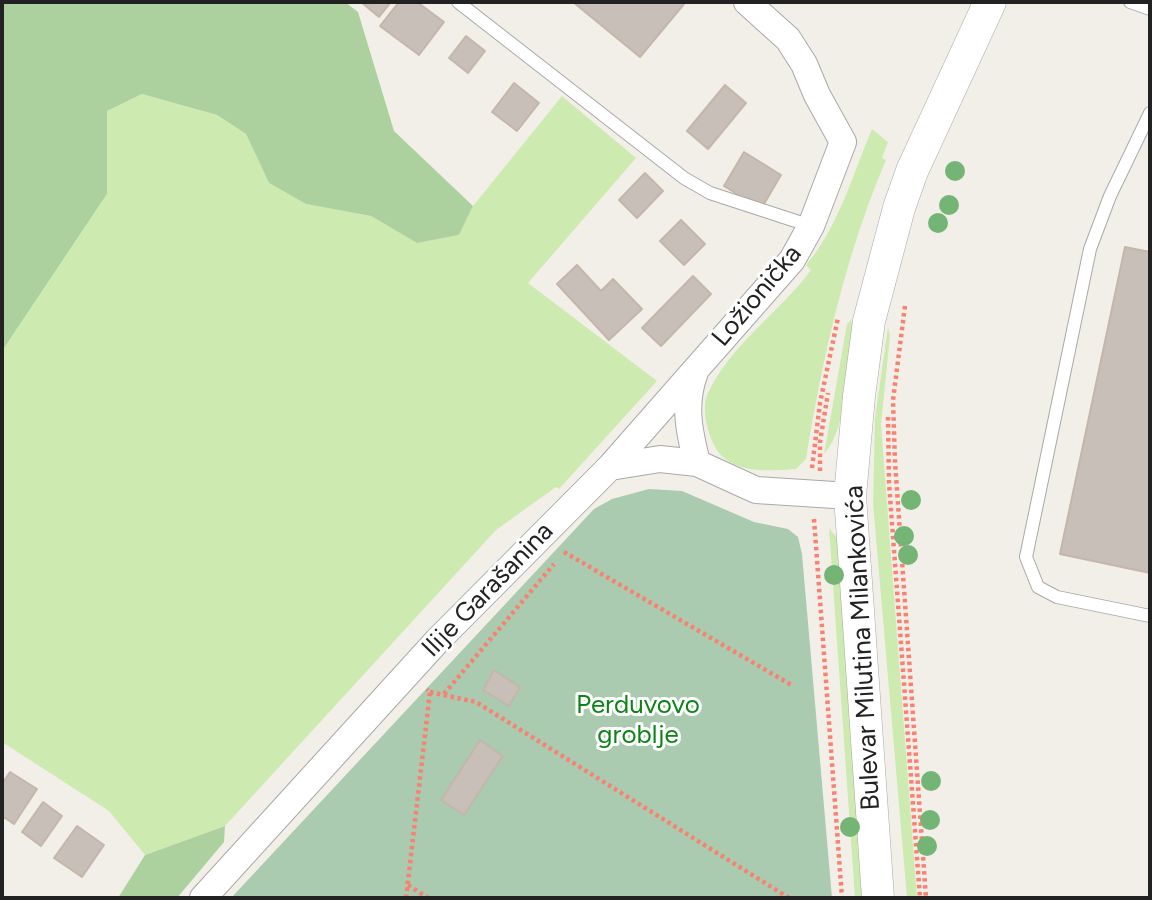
<!DOCTYPE html>
<meta charset="utf-8">
<style>
body{margin:0}
#map{position:relative;width:1152px;height:900px;overflow:hidden;background:#f2efe9;font-family:Figtree,sans-serif}
canvas{display:block}
.frame{position:absolute;inset:0;border:4px solid #222;pointer-events:none}
</style>
<div id="map">
<canvas width="1152" height="900"></canvas>
<div class="frame"></div>
</div>
<script>
const c = document.querySelector('canvas').getContext('2d');
c.lineJoin = 'round';
function fill(path, color) {
  c.fillStyle = color;
  c.fill(path, 'evenodd');
}
function stroke(path, color, width, dash) {
  c.strokeStyle = color;
  c.lineWidth = width;
  c.lineCap = dash ? 'butt' : 'round';
  c.setLineDash(dash || []);
  c.stroke(path);
}
function drawText(font, color, halo, rows, align = 'center') {
  c.font = font + ' Figtree,sans-serif';
  c.lineWidth = 6;
  c.setLineDash([]);
  c.textBaseline = 'middle';
  c.strokeStyle = halo;
  c.fillStyle = color;
  for (const [text, x, y, turn = 0] of rows) {
    c.save();
    c.translate(x, y);
    c.rotate((+turn || 0) * Math.PI / 180);
    c.textAlign = isNaN(turn) ? turn : align;
    if (halo) c.strokeText(text, 0, 0);
    c.fillText(text, 0, 0);
    c.restore();
  }
}
fill(new Path2D(`
 M 142,94 L 217,115 L 246,134 L 269,183 L 306,204 L 371,216 L 417,243 L 459,235 L 473,206 L 562,96 L 636,158 L 528,283 L 657,381 L 559,489 L 556,487 L 496,530 L 225,826 L 145,855 L 109,811 L 2,742 L 2,351 L 107,194 L 107,111 Z
 M 872,129 L 888,142 L 882,158 L 886,160 C 845,256 823,356 806,459 L 796,469 C 768,471 729,475 714,445 C 707,431 701,408 708,393 C 730,345 780,312 811,270 L 806,265 C 838,228 853,174 872,129 Z
 M 851,320 L 853,325 C 848,362 849,425 824,454 L 847,324 Z
 M 888,327 L 890,336 L 881,424 L 917,898 L 907,898 L 873,503 L 875,418 Z
 M 829,528 L 840,542 L 865,898 L 855,898 Z`), '#cdebb0');
fill(new Path2D(`
 M 2,2 L 345,2 L 358,12 L 394,131 L 473,206 L 459,235 L 417,243 L 371,216 L 306,204 L 269,183 L 246,134 L 217,115 L 142,94 L 107,111 L 107,194 L 2,351 Z
 M 225,826 L 224,842 L 177,898 L 118,898 L 145,855 Z`), '#add19e');
fill(new Path2D(`
 M 649,489 L 682,491 L 754,522 L 788,529 L 798,537 L 802,554 L 832,898 L 231,898 L 594,509 L 612,499 Z`), '#aacbaf');
const building = new Path2D(`
 M 361,2 L 391,2 L 379,17 Z
 M 399,2 L 417,2 L 444,22 L 419,55 L 380,26 Z
 M 573,2 L 681,2 L 684,4 L 640,57 Z
 M 466,36 L 485,51 L 468,73 L 449,58 Z
 M 514,83 L 539,103 L 517,131 L 492,112 Z
 M 725,85 L 746,103 L 708,149 L 687,131 Z
 M 744,152 L 781,175 L 761,209 L 724,186 Z
 M 645,173 L 663,191 L 637,218 L 619,200 Z
 M 681,220 L 705,244 L 684,265 L 660,241 Z
 M 1125,247 L 1150,252 L 1150,573 L 1060,554 Z
 M 577,265 L 601,291 L 613,279 L 642,309 L 609,340 L 557,284 Z
 M 693,276 L 711,294 L 661,346 L 642,328 Z
 M 494,670 L 520,687 L 509,706 L 483,690 Z
 M 480,740 L 503,756 L 464,815 L 441,800 Z
 M 10,772 L 37,789 L 14,824 L 2,816 L 2,784 Z
 M 43,802 L 62,816 L 41,846 L 22,832 Z
 M 77,826 L 104,845 L 82,877 L 54,858 Z`);
fill(building, '#c7bfb8');
stroke(building, '#c4b6ab', 2);
const service = new Path2D(`
 M 458,2 L 684,178 L 710,193 L 811,226
 M 1130,2 L 1150,9
 M 1150,113 L 1110,196 L 1090,249 L 1026,557 L 1038,587 L 1057,597 L 1150,616`);
const minor = new Path2D(`
 M 695,372 C 683,404 689,431 697,463
 M 610,467 L 792,260 L 811,226 L 843,142 L 817,95 L 804,64 L 788,39 L 747,2
 M 203,898 L 438,640 L 610,467 L 660,459 L 697,463 L 756,490 L 850,496`);
const tertiary = new Path2D(`
 M 878,898 L 850,496 L 859,396 L 869,321 L 899,208 L 912,171 L 990,2`);
stroke(service, '#a9a9a9', 14);
stroke(minor, '#a9a9a9', 28);
stroke(tertiary, '#a9a9a9', 33);
stroke(new Path2D(`
 M 905,306 L 893,400 L 895,462 L 926,898
 M 888,417 L 889,483 L 920,898
 M 812,468 L 820,403 L 838,318
 M 820,471 L 820,442 L 828,393
 M 814,519 L 842,898
 M 564,552 L 793,686
 M 430,692 L 476,702 L 789,898
 M 444,694 L 554,564
 M 408,885 L 428,898
 M 406,898 L 430,692 L 427,689`), '#fa8072', 4.5, [3.5, 3.5]);
stroke(service, '#fff', 12);
stroke(minor, '#fff', 26);
stroke(tertiary, '#fff', 32);
c.fillStyle = '#74b475';
for (const [x, y] of [
 [955,171],
 [949,205],
 [938,223],
 [911,500],
 [904,536],
 [908,555],
 [834,575],
 [931,781],
 [930,820],
 [850,827],
 [927,846]
]) {
  c.beginPath();
  c.arc(x, y, 10, 0, 2 * Math.PI);
  c.fill();
}
drawText('26px', '#222', '#fff', [
 ["Ložionička",757,296,-50],
 ["Ilije Garašanina",488,590,-46],
 ["Bulevar Milutina Milankovića",863,648,-93]
]);
drawText('26px', '#0c8416', '#fff', [
 ["Perduvovo",638,705],
 ["groblje",638,735]
]);
</script>
